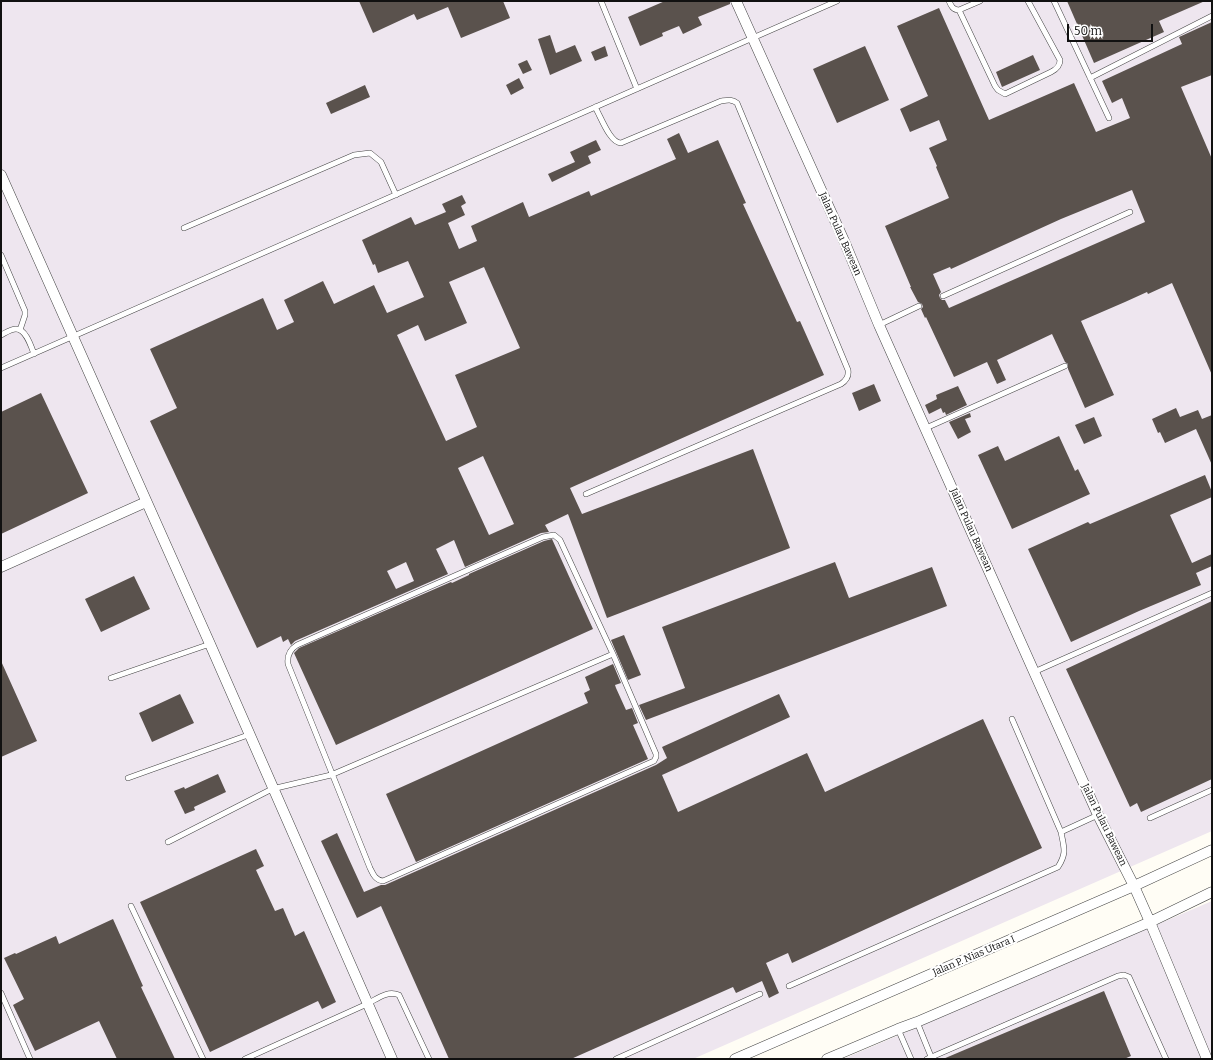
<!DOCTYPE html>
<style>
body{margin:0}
#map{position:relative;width:1213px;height:1060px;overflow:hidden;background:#fffdf5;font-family:Bitter,serif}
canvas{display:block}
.frame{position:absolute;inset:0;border:2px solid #111;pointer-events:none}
.scale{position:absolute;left:1067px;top:24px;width:86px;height:18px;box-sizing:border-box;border:2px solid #111;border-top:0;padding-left:5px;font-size:12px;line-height:14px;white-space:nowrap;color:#111;-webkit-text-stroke:3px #fff;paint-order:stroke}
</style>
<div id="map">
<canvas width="1213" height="1060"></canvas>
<div class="frame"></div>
<div class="scale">50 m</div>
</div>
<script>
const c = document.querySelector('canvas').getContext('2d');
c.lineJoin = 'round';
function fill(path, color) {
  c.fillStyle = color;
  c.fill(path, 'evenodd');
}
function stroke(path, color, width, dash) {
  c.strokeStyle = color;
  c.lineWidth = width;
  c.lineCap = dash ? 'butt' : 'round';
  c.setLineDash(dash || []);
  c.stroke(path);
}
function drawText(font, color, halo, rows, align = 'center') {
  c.font = font + ' Bitter,serif';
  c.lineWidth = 4;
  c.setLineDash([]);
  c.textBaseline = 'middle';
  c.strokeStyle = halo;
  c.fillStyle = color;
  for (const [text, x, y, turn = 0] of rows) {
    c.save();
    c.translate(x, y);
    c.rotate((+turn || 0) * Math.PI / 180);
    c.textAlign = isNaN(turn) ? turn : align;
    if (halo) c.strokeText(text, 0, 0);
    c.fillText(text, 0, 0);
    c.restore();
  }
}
fill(new Path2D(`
 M 1,1 L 1212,1 L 1212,831 L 693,1059 L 1,1059 Z
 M 1212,901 L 1212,1059 L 843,1059 Z`), '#eee6ef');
fill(new Path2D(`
 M 359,1 L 503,1 L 510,18 L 461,38 L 448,7 L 417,20 L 414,14 L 373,33 Z
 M 665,1 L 730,1 L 730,4 L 698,17 L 702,25 L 683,34 L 679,26 L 662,33 L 663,36 L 640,46 L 628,17 Z
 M 1067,1 L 1205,1 L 1159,21 L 1164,32 L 1094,63 Z
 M 939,8 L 989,120 L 1074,83 L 1096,132 L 1130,118 L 1122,98 L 1112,103 L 1102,81 L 1182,44 L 1179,37 L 1212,22 L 1212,75 L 1181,87 L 1212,159 L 1212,375 L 1172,283 L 1148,294 L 1147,292 L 1125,302 L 1081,321 L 1114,395 L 1085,408 L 1068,369 L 1068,364 L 1065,362 L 1052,334 L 997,360 L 1006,380 L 997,384 L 987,362 L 954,377 L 926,317 L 925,318 L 921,309 L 923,307 L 922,304 L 918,302 L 910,287 L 911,287 L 885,226 L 949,198 L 936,167 L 937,166 L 929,148 L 947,140 L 939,120 L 910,132 L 900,109 L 928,96 L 897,26 ZM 1132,190 L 1145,222 L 949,308 L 945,300 L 942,300 L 940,298 L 939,295 L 941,292 L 933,274 L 950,267 L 951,269 L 1061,219 Z
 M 550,35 L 556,53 L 575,45 L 582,61 L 550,75 L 538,39 Z
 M 605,46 L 608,56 L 595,61 L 591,52 Z
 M 865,46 L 889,100 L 837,123 L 813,69 Z
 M 1033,55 L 1040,70 L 1002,87 L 996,72 Z
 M 527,60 L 532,70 L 523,74 L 518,64 Z
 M 519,78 L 524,88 L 511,95 L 506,85 Z
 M 365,85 L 370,97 L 331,114 L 326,103 Z
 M 679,133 L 688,153 L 718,140 L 746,203 L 743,204 L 797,322 L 800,321 L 824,375 L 570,488 L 582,514 L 753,449 L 790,548 L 607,618 L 568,514 L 545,525 L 549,532 L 541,533 L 465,567 L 454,540 L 436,549 L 448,574 L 295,641 L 291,645 L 288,639 L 283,642 L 281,636 L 257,648 L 150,421 L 177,408 L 150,349 L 263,298 L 277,330 L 294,322 L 284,300 L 323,281 L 334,304 L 374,285 L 387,313 L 424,297 L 408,261 L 378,273 L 375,264 L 373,265 L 362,240 L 411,217 L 415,225 L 446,212 L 442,204 L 462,195 L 466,203 L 461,206 L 465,215 L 448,223 L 459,249 L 477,241 L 471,226 L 523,202 L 529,217 L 589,191 L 591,196 L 676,159 L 667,139 ZM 484,267 L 520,348 L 455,375 L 477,427 L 446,441 L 397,335 L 418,325 L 425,341 L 467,323 L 449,282 ZM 483,456 L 514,524 L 489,535 L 458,468 ZM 406,562 L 414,581 L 396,589 L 387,571 Z
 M 596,140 L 601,150 L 588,156 L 591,163 L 552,182 L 548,174 L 575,162 L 570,152 Z
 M 874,384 L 881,401 L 859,411 L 852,393 Z
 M 958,386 L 967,405 L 946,415 L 945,412 L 943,413 L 941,408 L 929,414 L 925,405 L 937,399 L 936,395 Z
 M 41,393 L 88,493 L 1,534 L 1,412 Z
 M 1176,408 L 1180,417 L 1198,410 L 1202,419 L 1212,415 L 1212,465 L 1196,429 L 1165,443 L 1160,432 L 1158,433 L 1152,419 Z
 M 970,413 L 971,417 L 965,419 L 971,432 L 958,439 L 949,422 Z
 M 1094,417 L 1102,436 L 1084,444 L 1075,425 Z
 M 1059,436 L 1075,471 L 1078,469 L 1090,494 L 1012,529 L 978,455 L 998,446 L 1005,461 Z
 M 1205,475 L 1212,492 L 1212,497 L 1170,515 L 1192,563 L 1212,554 L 1212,566 L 1196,573 L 1201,585 L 1139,611 L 1071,642 L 1028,549 L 1088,522 L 1090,524 Z
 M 552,539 L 593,629 L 336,745 L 294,653 L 299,648 L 451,582 L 452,583 L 469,575 L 469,574 L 544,541 Z
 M 835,562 L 849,598 L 932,567 L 947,606 L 646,720 L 639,705 L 685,688 L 662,627 Z
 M 134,576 L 150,609 L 101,632 L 85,599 Z
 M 1212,601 L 1212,779 L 1141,812 L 1137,803 L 1130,807 L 1066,669 Z
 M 624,635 L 641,675 L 628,680 L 611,640 Z
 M 1,661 L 37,741 L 1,757 Z
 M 613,664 L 621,683 L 615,685 L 616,688 L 626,710 L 632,708 L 638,723 L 633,725 L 648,759 L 416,862 L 386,794 L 588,703 L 584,693 L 590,690 L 585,677 Z
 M 180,694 L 194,723 L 152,742 L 139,713 Z
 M 779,694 L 790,717 L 662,775 L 678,812 L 807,753 L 825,792 L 983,719 L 1042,848 L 792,963 L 788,953 L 766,963 L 779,993 L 769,998 L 762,981 L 736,993 L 733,987 L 571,1059 L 449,1059 L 381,906 L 357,918 L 321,841 L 337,833 L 364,892 L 381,885 L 385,885 L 656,765 L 667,758 L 662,747 Z
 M 218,774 L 226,792 L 194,807 L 195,810 L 185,814 L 174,791 L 184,787 L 185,789 Z
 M 256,849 L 264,866 L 256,870 L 275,911 L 283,908 L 295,936 L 304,931 L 336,1002 L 322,1009 L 318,1001 L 210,1052 L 140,902 Z
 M 113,919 L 143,986 L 141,987 L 175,1059 L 117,1059 L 99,1021 L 35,1051 L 13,1005 L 24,999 L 4,958 L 15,953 L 16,954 L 56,936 L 59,944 Z
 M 1104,991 L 1131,1056 L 1124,1059 L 943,1059 Z`), '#5a524d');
const service = new Path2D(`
 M 601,1 L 637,89
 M 949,1 C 951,6 953,10 959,10 L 980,1
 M 1054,1 L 1109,118
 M 959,10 L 995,86 L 998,90 L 1005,94 L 1051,72 C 1057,69 1060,66 1060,60 L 1028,1
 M 1090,78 L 1212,16
 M 184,228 L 354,155 L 370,153 L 381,162 L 396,195
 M 1,255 L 25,311 L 25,315 L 20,330
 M 943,296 L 1130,212
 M 879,325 L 919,306
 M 1,335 C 5,333 11,329 16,329 C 26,329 31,346 34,354
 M 1,368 L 837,1
 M 926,428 L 1065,366
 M 586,494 L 841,384 C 847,380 849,376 848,370 L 737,103 C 732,99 728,100 721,101 L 621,143 C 610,143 601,117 595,107
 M 1034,672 L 1212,593
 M 111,678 L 210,644
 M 128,778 L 248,735
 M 1150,818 L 1212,790
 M 1061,832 L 1098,815
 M 168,842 L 272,789 L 331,775 L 613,654 L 560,540 L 554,535 L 543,537 L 297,645 C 289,650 287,656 288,664 L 370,868 C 373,874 375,880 383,881 L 654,761 L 656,757 L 656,754 L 613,654
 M 131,906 L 203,1059
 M 789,986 L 1058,867 C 1067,853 1064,848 1061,832 L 1012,719
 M 1,993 L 30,1059
 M 917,1022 L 932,1059
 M 898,1029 L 911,1059
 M 245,1059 L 367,1004 C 377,999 387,990 399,995 L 429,1059
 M 616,1059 L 760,994
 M 927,1059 L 1118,976 L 1124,975 L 1129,977 L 1166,1059`);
const minor = new Path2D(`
 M 736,1 L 845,243 L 879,325 L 1098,815 L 1134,886 L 1150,922 L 1207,1059
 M 1,175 L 210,644 L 392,1059
 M 1,567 L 146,502
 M 735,1059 L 1134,886 L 1212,850
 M 827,1059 L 898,1029 L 917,1022 L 1150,922 L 1212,892`);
stroke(service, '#444', 6);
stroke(minor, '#444', 11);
stroke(service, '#fff', 5);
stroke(minor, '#fff', 10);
drawText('10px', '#111', '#fff', [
 ["Jalan Pulau Bawean",840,234,66],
 ["Jalan Pulau Bawean",971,530,66],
 ["Jalan Pulau Bawean",1104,825,64],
 ["Jalan P. Nias Utara I",974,956,-23]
]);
</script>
